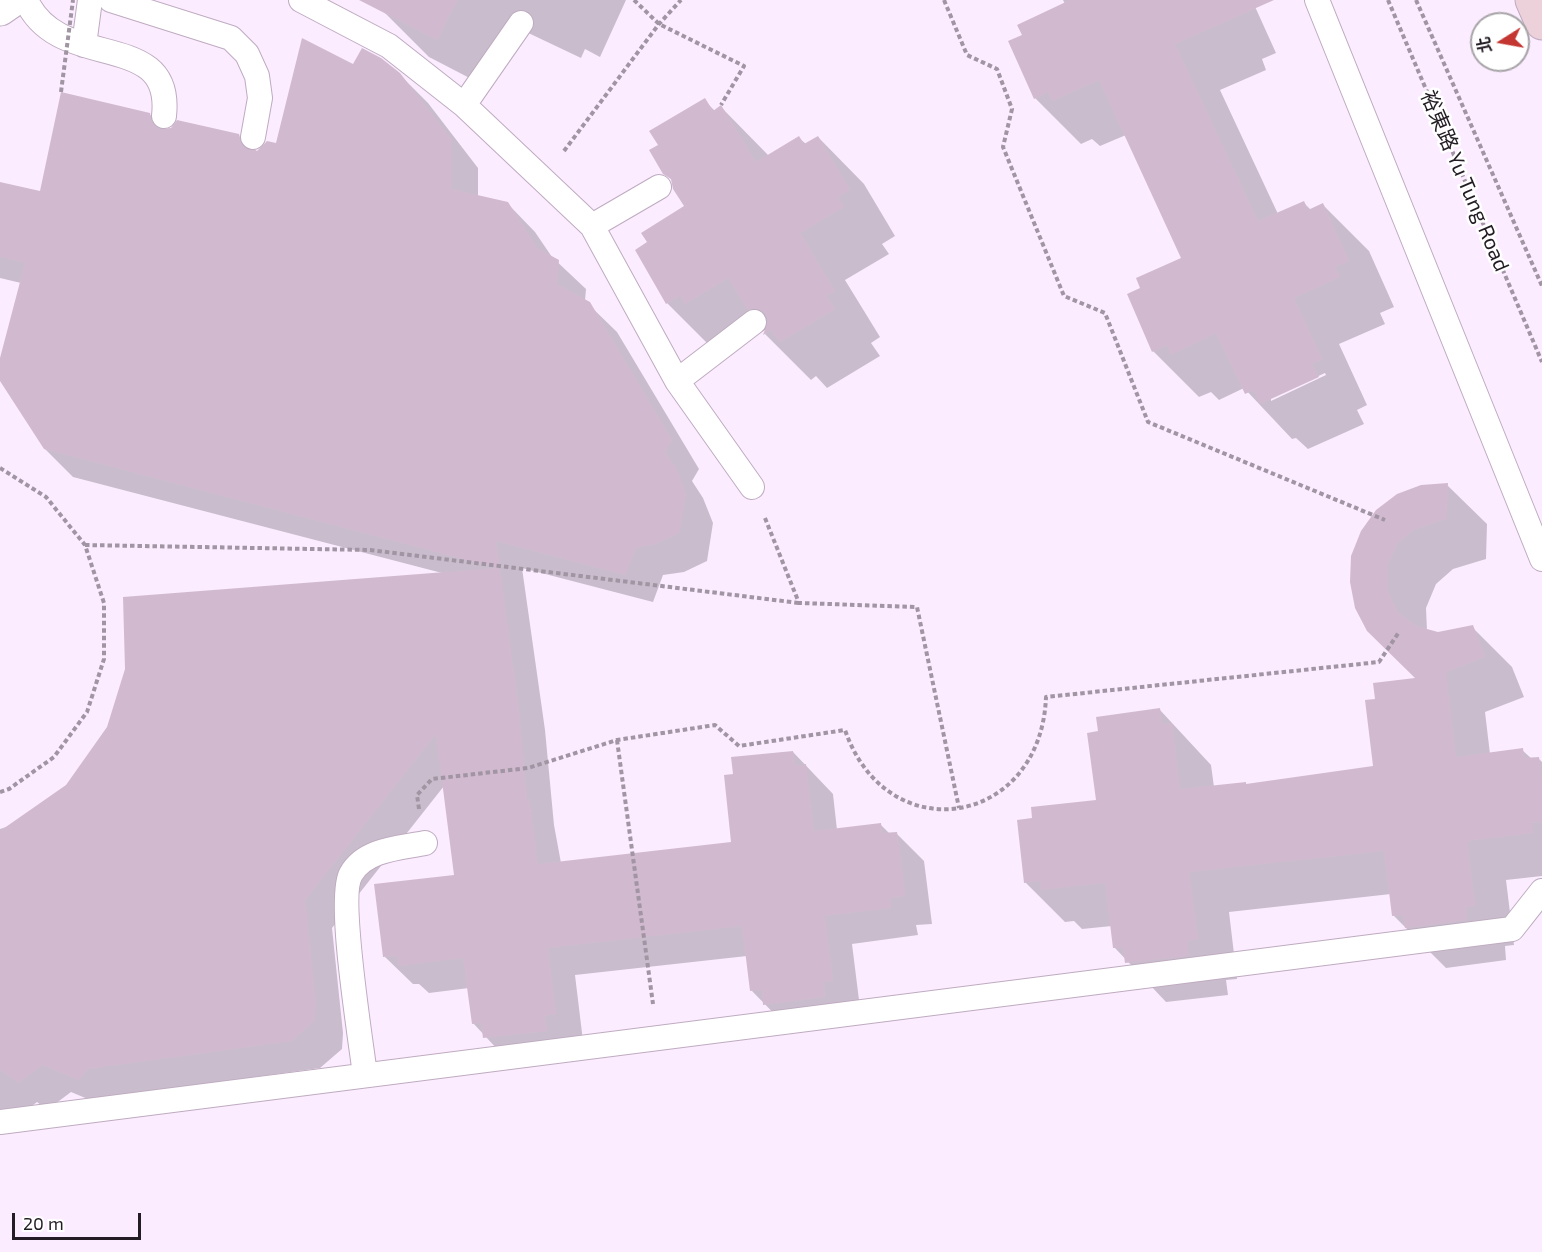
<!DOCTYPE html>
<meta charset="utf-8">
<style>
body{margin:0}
#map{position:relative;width:1542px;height:1252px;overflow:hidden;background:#fcecff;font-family:"Exo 2","Noto Sans TC",sans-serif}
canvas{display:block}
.north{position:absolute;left:1470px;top:12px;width:60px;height:60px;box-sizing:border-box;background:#fff;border:2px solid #a7a4a7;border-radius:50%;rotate:259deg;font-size:16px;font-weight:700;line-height:24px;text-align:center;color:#231c24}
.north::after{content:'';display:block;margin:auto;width:21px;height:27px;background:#c43632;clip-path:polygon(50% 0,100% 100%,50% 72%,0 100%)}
.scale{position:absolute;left:12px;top:1213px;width:129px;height:27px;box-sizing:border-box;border:3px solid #231c24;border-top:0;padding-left:8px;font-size:18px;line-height:21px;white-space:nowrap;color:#231c24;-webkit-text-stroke:4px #fff;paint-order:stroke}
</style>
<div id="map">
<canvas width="1542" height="1252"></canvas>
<div class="north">北</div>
<div class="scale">20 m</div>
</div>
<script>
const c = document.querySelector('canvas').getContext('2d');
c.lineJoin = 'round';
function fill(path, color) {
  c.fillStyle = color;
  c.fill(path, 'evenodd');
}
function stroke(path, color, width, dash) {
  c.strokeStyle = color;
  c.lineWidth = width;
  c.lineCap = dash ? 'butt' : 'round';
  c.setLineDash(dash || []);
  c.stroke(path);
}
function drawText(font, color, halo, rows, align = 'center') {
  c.font = font + ' "Exo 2","Noto Sans TC",sans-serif';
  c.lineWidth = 5;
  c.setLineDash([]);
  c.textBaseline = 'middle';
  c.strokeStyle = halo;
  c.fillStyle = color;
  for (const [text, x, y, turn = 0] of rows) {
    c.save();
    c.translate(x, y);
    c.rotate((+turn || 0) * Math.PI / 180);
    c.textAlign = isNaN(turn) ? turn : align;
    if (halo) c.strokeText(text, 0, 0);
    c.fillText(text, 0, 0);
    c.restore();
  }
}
fill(new Path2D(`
 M 386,0 L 626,0 L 600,57 L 585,49 L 581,58 L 522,30 L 483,85 L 429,57 L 383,11 Z
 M 1063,0 L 1252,0 L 1276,53 L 1262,59 L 1266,70 L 1220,90 L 1278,214 L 1304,203 L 1311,210 L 1323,205 L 1369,251 L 1394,307 L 1380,313 L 1385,324 L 1339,344 L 1367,405 L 1357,410 L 1364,424 L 1308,449 L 1296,438 L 1292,439 L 1244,388 L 1219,400 L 1211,392 L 1199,397 L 1153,351 L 1142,289 L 1183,258 L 1126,135 L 1100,146 L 1092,139 L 1081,144 L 1035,98 L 1024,35 L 1065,4 ZM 1325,373 L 1326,375 L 1271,401 L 1271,398 Z
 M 354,66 L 399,74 L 428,103 L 478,168 L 478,197 L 507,203 L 535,232 L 552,257 L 586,289 L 585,301 L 617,332 L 699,469 L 692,481 L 703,498 L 713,523 L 707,561 L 684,572 L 663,575 L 653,602 L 522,568 L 545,730 L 554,825 L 561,863 L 733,843 L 734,775 L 793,752 L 833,794 L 837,830 L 880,824 L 890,834 L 896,833 L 924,861 L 932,924 L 916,925 L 918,935 L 852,944 L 860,1008 L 792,1032 L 752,991 L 747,956 L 575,975 L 583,1041 L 512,1065 L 473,1023 L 469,988 L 429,993 L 419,984 L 413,984 L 385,957 L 456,876 L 444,786 L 332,928 L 343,1033 L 342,1049 L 320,1068 L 116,1096 L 107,1107 L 71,1092 L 47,1110 L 37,1102 L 20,1115 L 0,1119 L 0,829 L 9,826 L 442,573 L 73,477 L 45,449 L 0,378 L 0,364 L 21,283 L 0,278 L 0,183 L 41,193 L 149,114 L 165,130 L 238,136 L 258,152 L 278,145 Z
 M 704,100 L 715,111 L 721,107 L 769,156 L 799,138 L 806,144 L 818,137 L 864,184 L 895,236 L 882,244 L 889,254 L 845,280 L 880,337 L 871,343 L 880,356 L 827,388 L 816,376 L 811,380 L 765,334 L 767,329 L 732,349 L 713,349 L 667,303 L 637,250 L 649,243 L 686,207 L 673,181 L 665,173 L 660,145 Z
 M 1447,485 L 1487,524 L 1486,559 L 1453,569 L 1436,584 L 1426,608 L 1427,631 L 1438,634 L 1472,627 L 1512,667 L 1524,697 L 1485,712 L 1490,754 L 1522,750 L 1532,759 L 1538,758 L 1542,762 L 1542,876 L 1506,880 L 1514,945 L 1505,946 L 1506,960 L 1446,968 L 1393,915 L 1391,894 L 1229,912 L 1237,979 L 1226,980 L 1228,995 L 1166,1002 L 1115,948 L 1112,926 L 1082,929 L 1074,921 L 1065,922 L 1025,882 L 1034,820 L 1097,801 L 1100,733 L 1160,710 L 1211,765 L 1214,787 L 1248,786 L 1374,768 L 1376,700 L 1417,679 L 1351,582 Z`), '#0003');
fill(new Path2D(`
 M 359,0 L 457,0 L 437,40 Z
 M 1070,0 L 1274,0 L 1175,44 L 1258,221 L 1304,201 L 1308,210 L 1323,203 L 1349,261 L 1335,267 L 1340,277 L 1294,298 L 1322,359 L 1312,364 L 1319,377 L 1260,404 L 1254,390 L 1245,394 L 1216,333 L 1171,355 L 1167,345 L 1152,352 L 1127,294 L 1140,288 L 1136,278 L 1181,258 L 1099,80 L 1052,101 L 1048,92 L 1034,99 L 1008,41 L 1022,35 L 1017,25 Z
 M 302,38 L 353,64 L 362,48 L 381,58 L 400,73 L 451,139 L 451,189 L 508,202 L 537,248 L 559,260 L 557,284 L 590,302 L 672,440 L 665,452 L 676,468 L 686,494 L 679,533 L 656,544 L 636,548 L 625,575 L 496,541 L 518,702 L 527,799 L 529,799 L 538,864 L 731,842 L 724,775 L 733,774 L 731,757 L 793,751 L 795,766 L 806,764 L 814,831 L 881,823 L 882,833 L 897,832 L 903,877 L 905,896 L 890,898 L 891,908 L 825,916 L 833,981 L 824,982 L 825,997 L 763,1005 L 762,990 L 750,991 L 742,926 L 548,948 L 556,1014 L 545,1016 L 547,1031 L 483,1038 L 481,1023 L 472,1024 L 463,958 L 399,966 L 398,956 L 383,957 L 374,884 L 454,875 L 436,734 L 305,900 L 316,1005 L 314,1021 L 292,1041 L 88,1069 L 79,1080 L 42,1065 L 19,1083 L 0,1070 L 0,831 L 66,785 L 107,727 L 125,669 L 123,597 L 497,568 L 44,449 L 0,381 L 0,358 L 25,263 L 0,257 L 0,182 L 40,191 L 61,92 L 150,113 L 152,123 L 158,129 L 171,128 L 177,120 L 239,134 L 243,147 L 257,151 L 267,141 L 276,143 Z
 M 705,98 L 713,111 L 721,105 L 756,162 L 799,136 L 804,144 L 818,136 L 850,190 L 838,197 L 844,207 L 800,233 L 835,291 L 826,296 L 835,309 L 780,342 L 771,330 L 763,335 L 768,321 L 766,314 L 759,309 L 748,310 L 728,278 L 685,304 L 680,296 L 666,304 L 635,250 L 647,242 L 641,233 L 684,206 L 673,189 L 671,179 L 663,174 L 649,150 L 658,145 L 649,131 Z
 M 1448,483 L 1446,519 L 1413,530 L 1397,544 L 1387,567 L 1388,591 L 1397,611 L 1416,626 L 1438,632 L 1473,625 L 1485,657 L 1446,672 L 1456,757 L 1523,748 L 1524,758 L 1539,757 L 1542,780 L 1542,822 L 1531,823 L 1533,833 L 1467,841 L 1475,906 L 1466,907 L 1467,920 L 1405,928 L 1403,915 L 1392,916 L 1384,851 L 1189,872 L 1198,939 L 1187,941 L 1189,956 L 1125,963 L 1123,948 L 1113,948 L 1105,883 L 1041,890 L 1040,881 L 1024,883 L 1017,820 L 1032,818 L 1031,807 L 1096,800 L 1087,733 L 1098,731 L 1096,717 L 1160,708 L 1162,724 L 1172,723 L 1180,789 L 1246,782 L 1246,784 L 1373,766 L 1365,700 L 1375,699 L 1373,683 L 1415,678 L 1367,631 L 1355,608 L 1350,582 L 1351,556 L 1361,531 L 1376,510 L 1397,494 L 1421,485 Z`), '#d1bacf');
const service = new Path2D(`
 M 26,0 C 59,74 174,27 164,116
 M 111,0 L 231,38 L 247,54 L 257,76 L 260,98 L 253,137
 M 301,0 L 389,46 L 464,105 L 592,226 L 677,381 L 752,487
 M 1317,0 L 1542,559
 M 84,45 L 90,0
 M 464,105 L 521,23
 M 592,226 L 659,187
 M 677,381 L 754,322
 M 365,1075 C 361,1041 337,896 351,874 C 365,849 400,848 425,843
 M 0,1122 L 1512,929 L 1542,891`);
const minor = new Path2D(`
 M 0,9 L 13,0`);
const secondary = new Path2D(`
 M 1532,0 L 1542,23`);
stroke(service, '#bfabc1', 26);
stroke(minor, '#bfabc1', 35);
stroke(secondary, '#bfabc1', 35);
stroke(new Path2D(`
 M 634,0 L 659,24 L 744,66 L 721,105
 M 944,0 L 967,55 L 997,69 L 1012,109 L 1003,147 L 1064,296 L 1105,313 L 1148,422 L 1385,520
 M 1388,0 L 1542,362
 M 1416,0 L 1542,286
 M 564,151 L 659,24 L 681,0
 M 0,468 L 46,497 L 85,545 L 104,603 L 104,659 L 87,712 L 54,757 L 9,789 L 0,792
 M 765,518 L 799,603 L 917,607 L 959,808
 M 85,545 L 370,550 L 799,603
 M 617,740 L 653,1004
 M 419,809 L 417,795 L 432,779 L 528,768 L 617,740 L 715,725 L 739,746 L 845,730 C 887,852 1041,827 1046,697 L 1379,662 L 1399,632`), '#a194a3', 4, [4.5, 3]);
stroke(service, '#fff', 24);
stroke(minor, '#fff', 33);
stroke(secondary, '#edd1da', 33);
stroke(new Path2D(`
 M 61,92 L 73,0`), '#a194a3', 4, [4.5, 3]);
drawText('21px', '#231c24', '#fff', [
 ["裕東路 Yu Tung Road",1465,181,67]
]);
</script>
